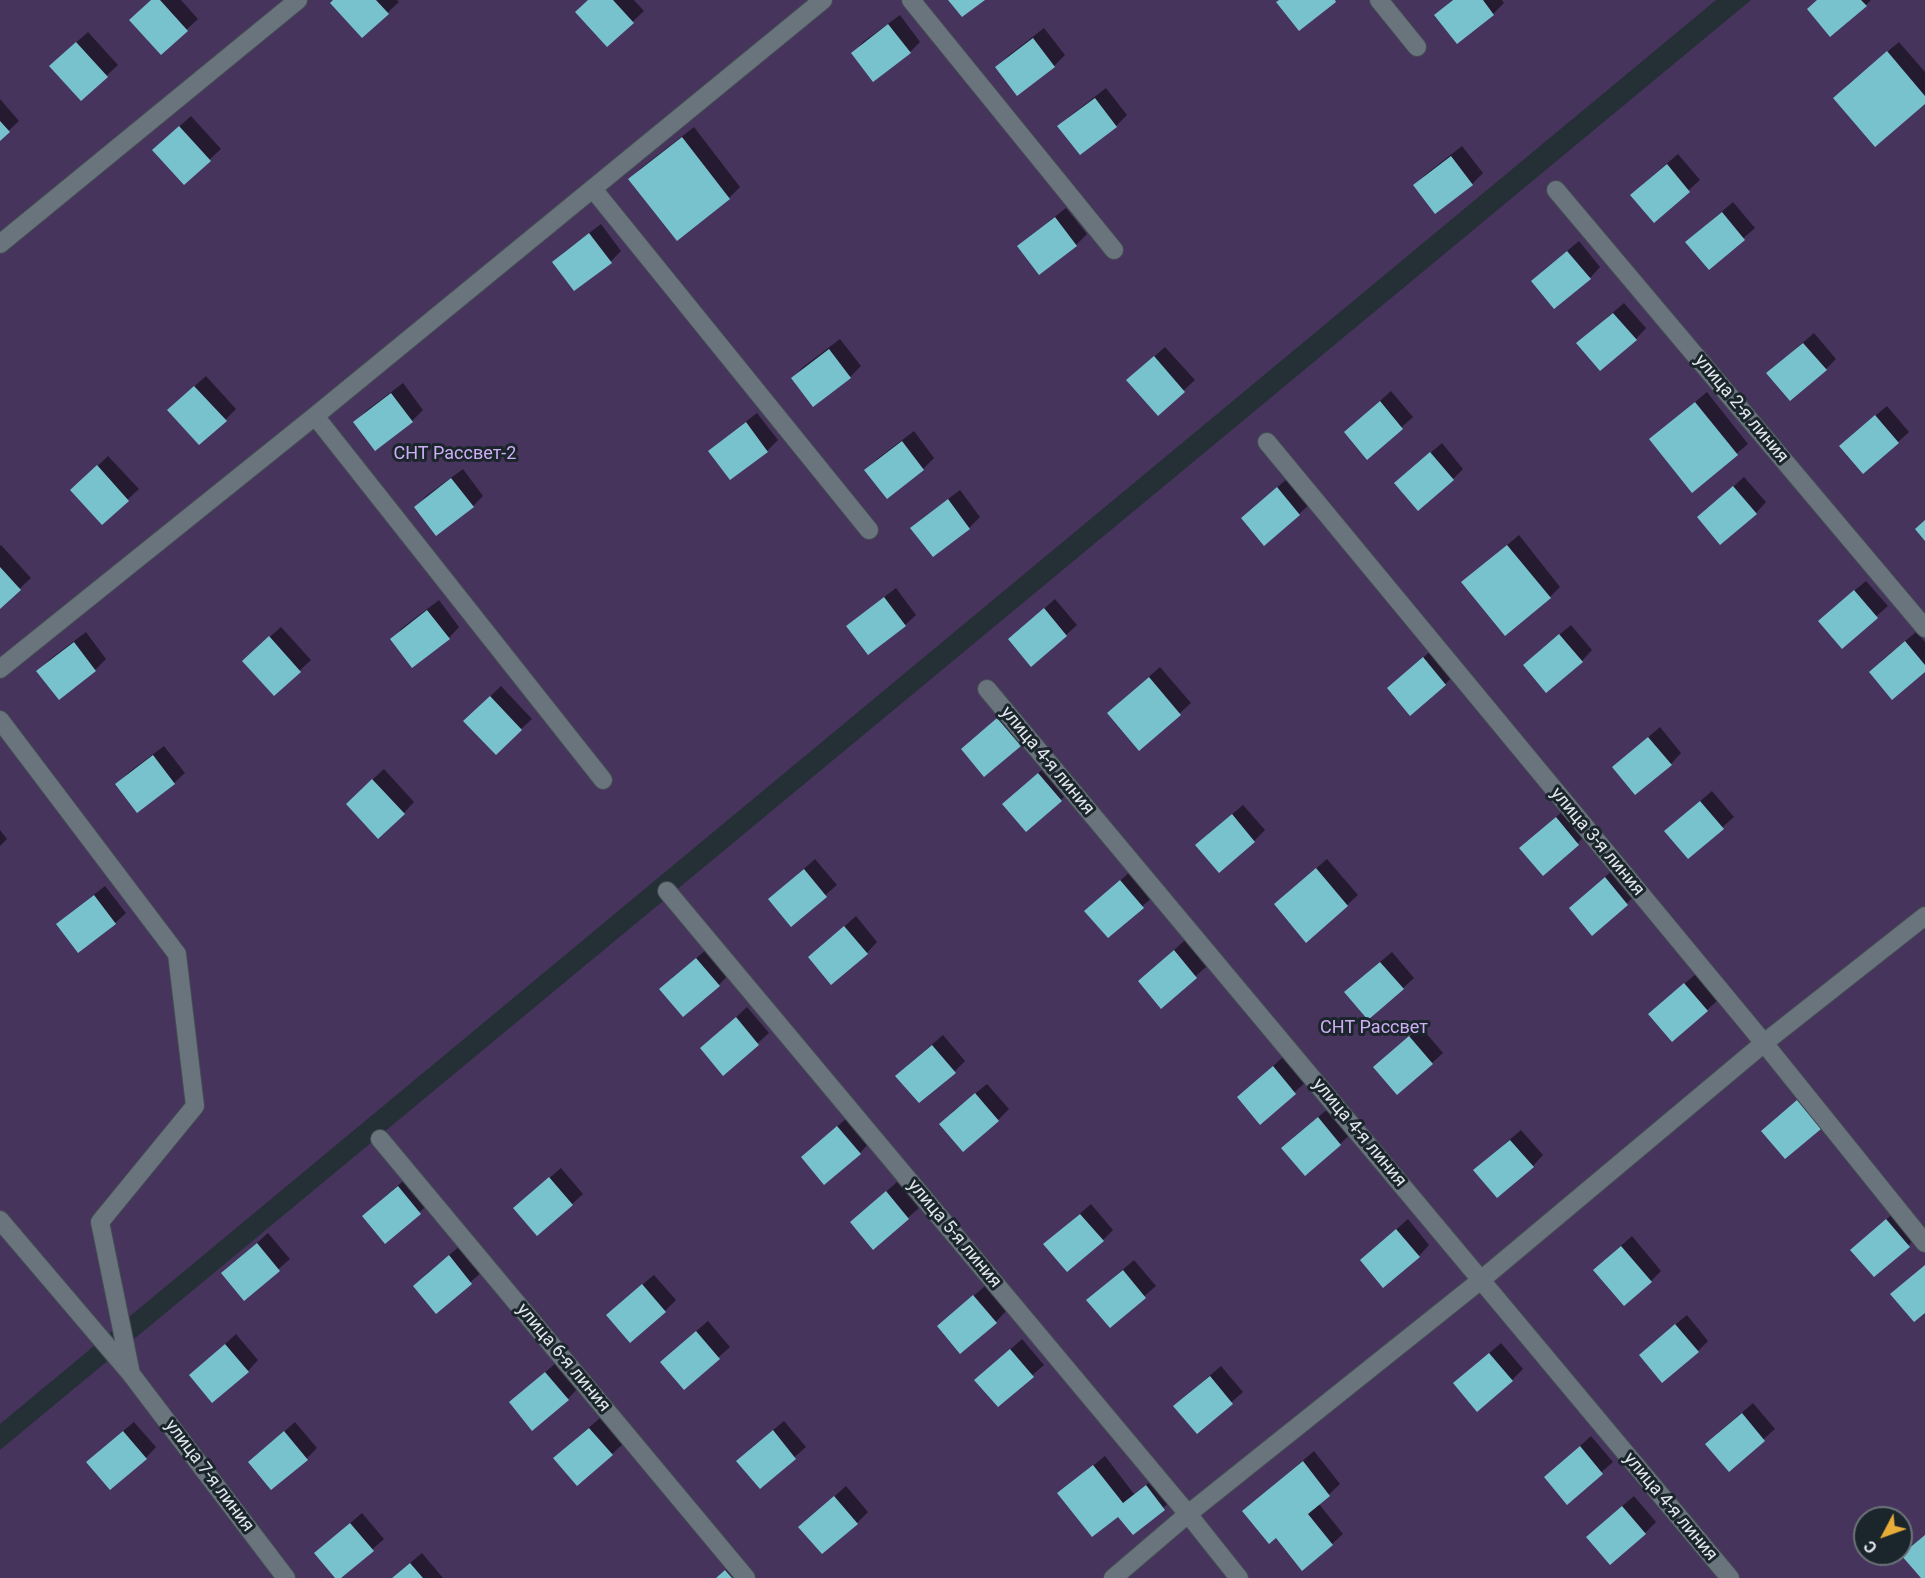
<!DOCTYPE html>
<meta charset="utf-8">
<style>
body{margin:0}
#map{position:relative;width:1925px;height:1578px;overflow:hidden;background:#242f36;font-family:Roboto,sans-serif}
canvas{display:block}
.north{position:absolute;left:1853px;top:1506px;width:60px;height:60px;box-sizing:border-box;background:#1b252c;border:2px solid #6a7379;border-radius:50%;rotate:229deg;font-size:16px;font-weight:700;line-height:24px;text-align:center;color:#e1e7ec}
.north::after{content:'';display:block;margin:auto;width:21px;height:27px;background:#e7ac37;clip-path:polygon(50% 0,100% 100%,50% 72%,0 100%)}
</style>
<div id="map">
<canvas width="1925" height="1578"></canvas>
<div class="north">С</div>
</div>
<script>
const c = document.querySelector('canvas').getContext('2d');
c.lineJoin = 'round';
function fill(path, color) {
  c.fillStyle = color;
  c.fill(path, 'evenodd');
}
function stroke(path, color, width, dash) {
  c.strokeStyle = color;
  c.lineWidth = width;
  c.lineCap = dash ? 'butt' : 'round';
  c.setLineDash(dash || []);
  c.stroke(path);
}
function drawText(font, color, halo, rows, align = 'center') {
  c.font = font + ' Roboto,sans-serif';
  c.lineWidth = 6;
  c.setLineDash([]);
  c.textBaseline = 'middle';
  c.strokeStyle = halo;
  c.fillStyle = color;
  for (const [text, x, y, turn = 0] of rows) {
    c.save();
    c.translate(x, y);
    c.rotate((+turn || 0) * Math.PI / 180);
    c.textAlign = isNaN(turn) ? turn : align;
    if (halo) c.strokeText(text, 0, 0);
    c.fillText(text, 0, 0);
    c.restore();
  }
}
fill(new Path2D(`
 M 0,0 L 1716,0 L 0,1424 Z
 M 1751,0 L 1925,0 L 1925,1578 L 0,1578 L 0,1450 ZM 1865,1518 L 1901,1518 L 1901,1554 L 1865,1554 Z`), '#47345c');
fill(new Path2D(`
 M 152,0 L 181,0 L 198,19 L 161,53 Z
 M 335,0 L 397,0 L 399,2 L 362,36 Z
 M 589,0 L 634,0 L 644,11 L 607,45 Z
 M 1452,0 L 1502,0 L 1504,3 L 1493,14 L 1457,42 L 1436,15 Z
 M 1818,0 L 1871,0 L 1866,5 Z
 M 900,15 L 920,42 L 910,52 L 853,53 L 863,42 Z
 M 1044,28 L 1065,55 L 1054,66 L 997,67 L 1008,56 Z
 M 88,32 L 118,65 L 81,99 L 62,55 Z
 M 1899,42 L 1925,72 L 1925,102 L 1845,87 Z
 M 1106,88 L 1127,115 L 1116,126 L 1080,153 L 1059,127 L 1070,116 Z
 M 0,99 L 19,121 L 0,139 Z
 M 191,116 L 221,149 L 184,183 L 165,139 Z
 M 694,127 L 740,187 L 729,198 L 677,239 L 630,179 L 641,168 Z
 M 1462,146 L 1483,173 L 1472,184 L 1415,185 L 1426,174 Z
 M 1678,154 L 1700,180 L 1654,221 L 1643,184 Z
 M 1733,202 L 1755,228 L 1709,268 L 1698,232 Z
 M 1066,208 L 1087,234 L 1076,245 L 1019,246 L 1030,236 Z
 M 601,224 L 621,251 L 611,261 L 554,262 L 564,252 Z
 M 1579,241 L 1600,267 L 1590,278 L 1543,271 Z
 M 1624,303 L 1646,328 L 1636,339 L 1589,333 Z
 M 1814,333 L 1836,359 L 1826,369 L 1779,363 Z
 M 840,339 L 861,366 L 850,377 L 793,378 L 803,367 Z
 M 1165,347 L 1195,380 L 1158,414 L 1139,370 Z
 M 206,376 L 236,409 L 225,420 L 180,399 Z
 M 403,383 L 423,410 L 412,421 L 376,449 L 355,422 L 366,411 Z
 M 1391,391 L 1413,417 L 1367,458 L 1346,432 Z
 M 1707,392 L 1748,444 L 1692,491 L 1651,439 Z
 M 1887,406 L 1909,432 L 1898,442 L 1852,435 Z
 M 757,413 L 778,440 L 767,451 L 730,478 L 710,451 L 721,441 Z
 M 914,431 L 934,458 L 923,469 L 887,497 L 866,470 L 877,459 Z
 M 1442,443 L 1463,469 L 1453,479 L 1407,473 Z
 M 108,456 L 139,489 L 102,523 L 83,480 Z
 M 463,469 L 483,496 L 473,506 L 416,507 L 426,496 Z
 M 1744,477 L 1766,502 L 1756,513 L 1699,517 Z
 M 1288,478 L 1310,504 L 1299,514 L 1253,508 Z
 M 960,490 L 980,517 L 969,528 L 933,555 L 912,528 L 923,518 Z
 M 1519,535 L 1560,587 L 1550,597 L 1463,582 Z
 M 1,545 L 31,578 L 0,607 L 0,546 Z
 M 1866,581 L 1888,606 L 1842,646 L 1831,610 Z
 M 896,588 L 916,615 L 905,625 L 848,626 L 859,616 Z
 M 1055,599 L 1077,625 L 1066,635 L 1021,629 Z
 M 439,600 L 459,627 L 449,638 L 392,639 L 402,628 Z
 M 1571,625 L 1592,650 L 1582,661 L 1536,654 Z
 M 281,627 L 311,660 L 274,694 L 255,650 Z
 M 86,632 L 106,659 L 95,670 L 59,698 L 38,671 L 49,660 Z
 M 1916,632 L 1925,642 L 1925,670 L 1881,661 Z
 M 1434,648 L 1456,674 L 1445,684 L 1389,688 Z
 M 1160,667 L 1191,703 L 1140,749 L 1119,703 Z
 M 501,686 L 532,719 L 521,729 L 476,710 Z
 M 1009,708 L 1030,734 L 1020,745 L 963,749 Z
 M 1660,727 L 1681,753 L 1671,764 L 1625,757 Z
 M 164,746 L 185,773 L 174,783 L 117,784 L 128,773 Z
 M 1050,763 L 1071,789 L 1061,800 L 1015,793 Z
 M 384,769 L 414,802 L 404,813 L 358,793 Z
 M 1712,791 L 1734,817 L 1688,857 L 1677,821 Z
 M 1243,805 L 1265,830 L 1254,841 L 1208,834 Z
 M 1567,807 L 1589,833 L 1543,873 L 1522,848 Z
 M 0,830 L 7,839 L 0,846 Z
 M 815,859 L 837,885 L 791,925 L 770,899 Z
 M 1327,859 L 1358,895 L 1347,905 L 1286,894 Z
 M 1616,867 L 1638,893 L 1593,934 L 1582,897 Z
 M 1132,870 L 1154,896 L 1108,936 L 1086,911 Z
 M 105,886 L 126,913 L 115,923 L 58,924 L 69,914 Z
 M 856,916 L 877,942 L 867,953 L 810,957 Z
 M 1185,940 L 1207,966 L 1161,1007 L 1140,981 Z
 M 707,949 L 729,974 L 719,985 L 672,978 Z
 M 1392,952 L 1414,978 L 1403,988 L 1356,982 Z
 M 1696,974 L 1718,1000 L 1707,1010 L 1661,1003 Z
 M 747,1007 L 769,1033 L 723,1074 L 702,1048 Z
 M 1421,1027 L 1443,1053 L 1432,1063 L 1386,1056 Z
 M 943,1035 L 965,1061 L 954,1072 L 908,1065 Z
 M 1284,1056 L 1306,1082 L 1260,1122 L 1239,1097 Z
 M 987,1084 L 1009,1109 L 998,1120 L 951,1113 Z
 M 1809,1091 L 1831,1117 L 1785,1157 L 1774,1120 Z
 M 1329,1108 L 1351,1134 L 1340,1144 L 1294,1137 Z
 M 849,1116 L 870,1142 L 860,1153 L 803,1157 Z
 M 1521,1130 L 1543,1155 L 1533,1166 L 1486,1160 Z
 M 561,1168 L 583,1194 L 572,1204 L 526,1198 Z
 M 409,1176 L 431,1202 L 385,1242 L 374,1206 Z
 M 897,1182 L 919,1208 L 873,1248 L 852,1222 Z
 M 1091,1204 L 1113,1230 L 1103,1240 L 1056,1234 Z
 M 1898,1209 L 1920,1235 L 1874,1275 L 1852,1250 Z
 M 1408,1219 L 1429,1245 L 1419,1256 L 1362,1260 Z
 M 268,1233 L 290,1259 L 244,1299 L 223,1273 Z
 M 1632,1236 L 1661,1271 L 1651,1281 L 1606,1259 Z
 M 460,1246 L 482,1272 L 436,1312 L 425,1275 Z
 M 1134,1260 L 1156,1286 L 1110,1326 L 1099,1290 Z
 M 654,1275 L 676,1300 L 665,1311 L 619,1304 Z
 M 985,1286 L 1006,1311 L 996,1322 L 939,1326 Z
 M 1687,1315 L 1708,1341 L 1698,1351 L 1652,1344 Z
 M 708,1321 L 730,1347 L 684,1388 L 673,1351 Z
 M 236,1334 L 258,1360 L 248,1371 L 191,1375 Z
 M 1022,1339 L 1044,1365 L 998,1405 L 976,1380 Z
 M 1501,1343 L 1523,1369 L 1512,1380 L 1466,1373 Z
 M 557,1362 L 578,1388 L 568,1399 L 522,1392 Z
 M 1221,1366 L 1243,1392 L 1197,1432 L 1186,1396 Z
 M 1753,1403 L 1775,1429 L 1729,1470 L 1718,1433 Z
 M 600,1418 L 623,1444 L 612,1454 L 565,1448 Z
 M 784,1421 L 806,1447 L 760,1487 L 749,1450 Z
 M 134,1422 L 156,1447 L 146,1458 L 99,1451 Z
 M 295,1422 L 317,1448 L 307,1458 L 261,1452 Z
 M 1591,1436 L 1613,1462 L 1567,1502 L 1546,1477 Z
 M 1314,1451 L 1340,1484 L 1319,1504 L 1343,1534 L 1332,1544 L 1277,1536 L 1244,1511 Z
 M 1105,1456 L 1134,1494 L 1158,1476 L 1175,1498 L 1133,1533 L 1118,1515 L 1059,1493 Z
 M 846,1486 L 868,1512 L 857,1523 L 800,1527 Z
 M 1634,1496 L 1656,1522 L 1645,1533 L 1599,1526 Z
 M 362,1513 L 384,1539 L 339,1578 L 337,1578 L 327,1543 Z
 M 422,1553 L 443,1578 L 392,1578 Z
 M 737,1560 L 752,1578 L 716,1578 Z`), '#0007');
fill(new Path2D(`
 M 151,0 L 160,0 L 188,31 L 161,55 L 129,20 Z
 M 333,0 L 376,0 L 389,14 L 362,38 L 330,3 Z
 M 588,0 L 613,0 L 634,23 L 607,47 L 575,12 Z
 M 948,0 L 985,0 L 962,17 Z
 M 1279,0 L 1335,0 L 1336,2 L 1299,31 L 1276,2 Z
 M 1453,0 L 1483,0 L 1494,15 L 1457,44 L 1434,15 Z
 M 1817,0 L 1861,0 L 1867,6 L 1830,37 L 1807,9 Z
 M 888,24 L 911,53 L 873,82 L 851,53 Z
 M 1033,38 L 1055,67 L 1017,96 L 995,67 Z
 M 76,42 L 108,77 L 81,101 L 49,66 Z
 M 1887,51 L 1925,96 L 1925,104 L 1875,147 L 1833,98 Z
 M 1095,98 L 1117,127 L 1080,155 L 1057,126 Z
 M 0,121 L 10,132 L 0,141 Z
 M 179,126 L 211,161 L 184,185 L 152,150 Z
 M 682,137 L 730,199 L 677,241 L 628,179 Z
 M 1451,156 L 1473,185 L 1435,214 L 1413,185 Z
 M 1667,164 L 1690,192 L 1654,223 L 1630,195 Z
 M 1722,212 L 1745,240 L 1709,270 L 1685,242 Z
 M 1055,217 L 1077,246 L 1039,275 L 1017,246 Z
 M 589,233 L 612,263 L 574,291 L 552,262 Z
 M 1567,251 L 1591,279 L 1554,309 L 1531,281 Z
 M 1613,313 L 1637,340 L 1600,371 L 1576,343 Z
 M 1803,343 L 1827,370 L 1790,401 L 1766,373 Z
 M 829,349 L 851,378 L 813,407 L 791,378 Z
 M 1154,356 L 1185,392 L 1158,416 L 1126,380 Z
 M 194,386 L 227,421 L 199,445 L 167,410 Z
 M 391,393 L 413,422 L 375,451 L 353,422 Z
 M 1380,401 L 1403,429 L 1367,460 L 1344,432 Z
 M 1695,402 L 1738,455 L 1692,493 L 1649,439 Z
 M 1875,415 L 1899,443 L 1863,474 L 1839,446 Z
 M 746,422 L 768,452 L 730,480 L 708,451 Z
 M 902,441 L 924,470 L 887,499 L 864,470 Z
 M 1430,452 L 1454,480 L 1418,511 L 1394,483 Z
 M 97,465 L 129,501 L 102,525 L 70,490 Z
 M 451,478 L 474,507 L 436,536 L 414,507 Z
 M 1733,486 L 1757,514 L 1720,545 L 1697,517 Z
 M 1277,487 L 1300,515 L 1264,546 L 1241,518 Z
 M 948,499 L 970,529 L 933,557 L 910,528 Z
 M 1925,520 L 1925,541 L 1915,529 Z
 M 1507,545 L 1551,598 L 1505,636 L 1461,582 Z
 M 0,567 L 21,590 L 0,609 Z
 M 1854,590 L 1878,618 L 1842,649 L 1818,621 Z
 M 884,597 L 906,626 L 868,655 L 846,626 Z
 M 1044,608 L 1067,636 L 1031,667 L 1008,639 Z
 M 427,610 L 450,639 L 412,668 L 390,639 Z
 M 1559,634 L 1583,662 L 1546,693 L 1523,665 Z
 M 269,636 L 301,672 L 274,696 L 242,661 Z
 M 1905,641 L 1925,665 L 1925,672 L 1892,700 L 1869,672 Z
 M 74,642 L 96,671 L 59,700 L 36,671 Z
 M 1423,657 L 1446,685 L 1410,716 L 1387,688 Z
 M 1149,677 L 1181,715 L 1139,751 L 1107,713 Z
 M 490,696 L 522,730 L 496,755 L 463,721 Z
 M 997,718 L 1021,746 L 984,777 L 961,749 Z
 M 1648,737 L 1672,765 L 1635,795 L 1612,767 Z
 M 153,755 L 175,784 L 137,813 L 115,784 Z
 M 1038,773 L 1062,801 L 1026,832 L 1002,804 Z
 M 372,779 L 405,814 L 378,839 L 346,804 Z
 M 1700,801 L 1724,829 L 1688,859 L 1664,831 Z
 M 1232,814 L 1255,842 L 1219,873 L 1195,845 Z
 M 1556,817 L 1579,845 L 1543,876 L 1519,848 Z
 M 1316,868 L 1348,906 L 1306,943 L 1274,904 Z
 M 804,869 L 827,897 L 791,927 L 768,899 Z
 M 1605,877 L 1628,905 L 1592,936 L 1569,908 Z
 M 1120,880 L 1144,908 L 1108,938 L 1084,911 Z
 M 94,895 L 116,924 L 78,953 L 56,924 Z
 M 844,926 L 868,954 L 831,985 L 808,957 Z
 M 1174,950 L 1197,978 L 1161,1009 L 1138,981 Z
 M 696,958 L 720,986 L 683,1017 L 659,989 Z
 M 1380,962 L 1404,989 L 1368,1020 L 1344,992 Z
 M 1684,983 L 1708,1011 L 1672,1042 L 1648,1014 Z
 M 736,1017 L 759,1045 L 723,1076 L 700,1048 Z
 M 1409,1036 L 1433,1064 L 1397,1095 L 1373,1067 Z
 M 932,1045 L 956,1073 L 919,1103 L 895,1076 Z
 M 1273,1066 L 1296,1094 L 1260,1125 L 1237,1097 Z
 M 975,1093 L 999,1121 L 963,1152 L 939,1124 Z
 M 1797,1100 L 1821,1129 L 1785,1159 L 1761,1131 Z
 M 1318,1117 L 1341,1145 L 1305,1176 L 1281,1148 Z
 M 837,1126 L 861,1154 L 824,1185 L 801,1157 Z
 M 1510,1140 L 1534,1167 L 1497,1198 L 1473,1170 Z
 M 549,1177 L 573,1205 L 537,1236 L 513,1208 Z
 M 398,1186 L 421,1214 L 385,1244 L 362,1216 Z
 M 886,1191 L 909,1219 L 873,1250 L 850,1222 Z
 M 1080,1214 L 1104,1241 L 1067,1272 L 1043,1244 Z
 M 1886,1219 L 1910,1247 L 1874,1277 L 1850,1250 Z
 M 1396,1229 L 1420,1257 L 1383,1288 L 1360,1260 Z
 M 257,1243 L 280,1271 L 244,1301 L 221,1273 Z
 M 1621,1246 L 1652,1282 L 1624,1306 L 1593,1270 Z
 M 449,1255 L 472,1284 L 436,1314 L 413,1286 Z
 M 1925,1265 L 1925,1313 L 1914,1322 L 1890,1294 Z
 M 1123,1270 L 1146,1298 L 1110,1328 L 1086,1300 Z
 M 642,1284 L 666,1312 L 630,1343 L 606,1315 Z
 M 973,1295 L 997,1323 L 960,1354 L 937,1326 Z
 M 1675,1324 L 1699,1352 L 1662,1383 L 1639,1355 Z
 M 696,1331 L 720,1359 L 684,1390 L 660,1362 Z
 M 225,1344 L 249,1372 L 212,1403 L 189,1375 Z
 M 1010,1349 L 1034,1377 L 998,1407 L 974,1380 Z
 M 1489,1353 L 1513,1381 L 1477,1412 L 1453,1383 Z
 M 545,1372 L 569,1400 L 532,1431 L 509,1402 Z
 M 1210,1376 L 1233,1404 L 1197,1434 L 1173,1406 Z
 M 1742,1413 L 1765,1441 L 1729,1472 L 1705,1444 Z
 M 589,1428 L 613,1455 L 577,1486 L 553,1458 Z
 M 773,1430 L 796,1459 L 760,1489 L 736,1461 Z
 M 123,1431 L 147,1459 L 110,1490 L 86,1462 Z
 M 284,1431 L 308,1460 L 271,1490 L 248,1462 Z
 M 1580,1446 L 1603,1474 L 1567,1505 L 1544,1477 Z
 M 1303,1461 L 1330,1496 L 1308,1514 L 1333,1545 L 1302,1571 L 1276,1538 L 1269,1544 L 1242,1511 Z
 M 1093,1465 L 1123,1503 L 1146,1485 L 1165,1510 L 1133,1535 L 1118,1517 L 1092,1537 L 1057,1493 Z
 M 834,1496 L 858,1524 L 822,1554 L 798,1527 Z
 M 1622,1506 L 1646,1534 L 1610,1565 L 1586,1537 Z
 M 350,1523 L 374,1551 L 341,1578 L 335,1578 L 314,1553 Z
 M 1925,1535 L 1925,1578 L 1921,1578 L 1901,1555 Z
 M 410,1563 L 423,1578 L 392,1578 Z
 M 725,1570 L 732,1578 L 716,1578 Z`), '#78c2cd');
const minor = new Path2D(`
 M 911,0 L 1114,250
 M 1379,0 L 1417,47
 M 593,189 L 869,530
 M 1556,190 L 1925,628
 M 0,244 L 298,0
 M 315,416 L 603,780
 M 1267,442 L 1764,1043 L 1925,1243
 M 0,669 L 315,416 L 823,0
 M 987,689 L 1730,1578
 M 0,720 L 177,954 L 195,1106 L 100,1222 L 131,1374
 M 667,891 L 1188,1514 L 1239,1578
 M 380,1139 L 746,1578
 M 0,1220 L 131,1374 L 286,1578
 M 1113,1578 L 1188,1514 L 1481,1280 L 1764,1043 L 1925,916`);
stroke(minor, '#444d54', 20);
stroke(minor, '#69747d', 18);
drawText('18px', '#e1e7ec', '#1b252c', [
 ["улица 2-я линия",1741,409,50],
 ["улица 4-я линия",1047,761,50],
 ["улица 3-я линия",1597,842,50],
 ["улица 4-я линия",1359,1133,50],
 ["улица 5-я линия",954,1234,50],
 ["улица 6-я линия",563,1358,50],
 ["улица 7-я линия",209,1476,53],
 ["улица 4-я линия",1670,1507,50]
]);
drawText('18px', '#cfaef6', '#1b252c', [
 ["СНТ Рассвет-2",455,454],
 ["СНТ Рассвет",1374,1028]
]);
</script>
